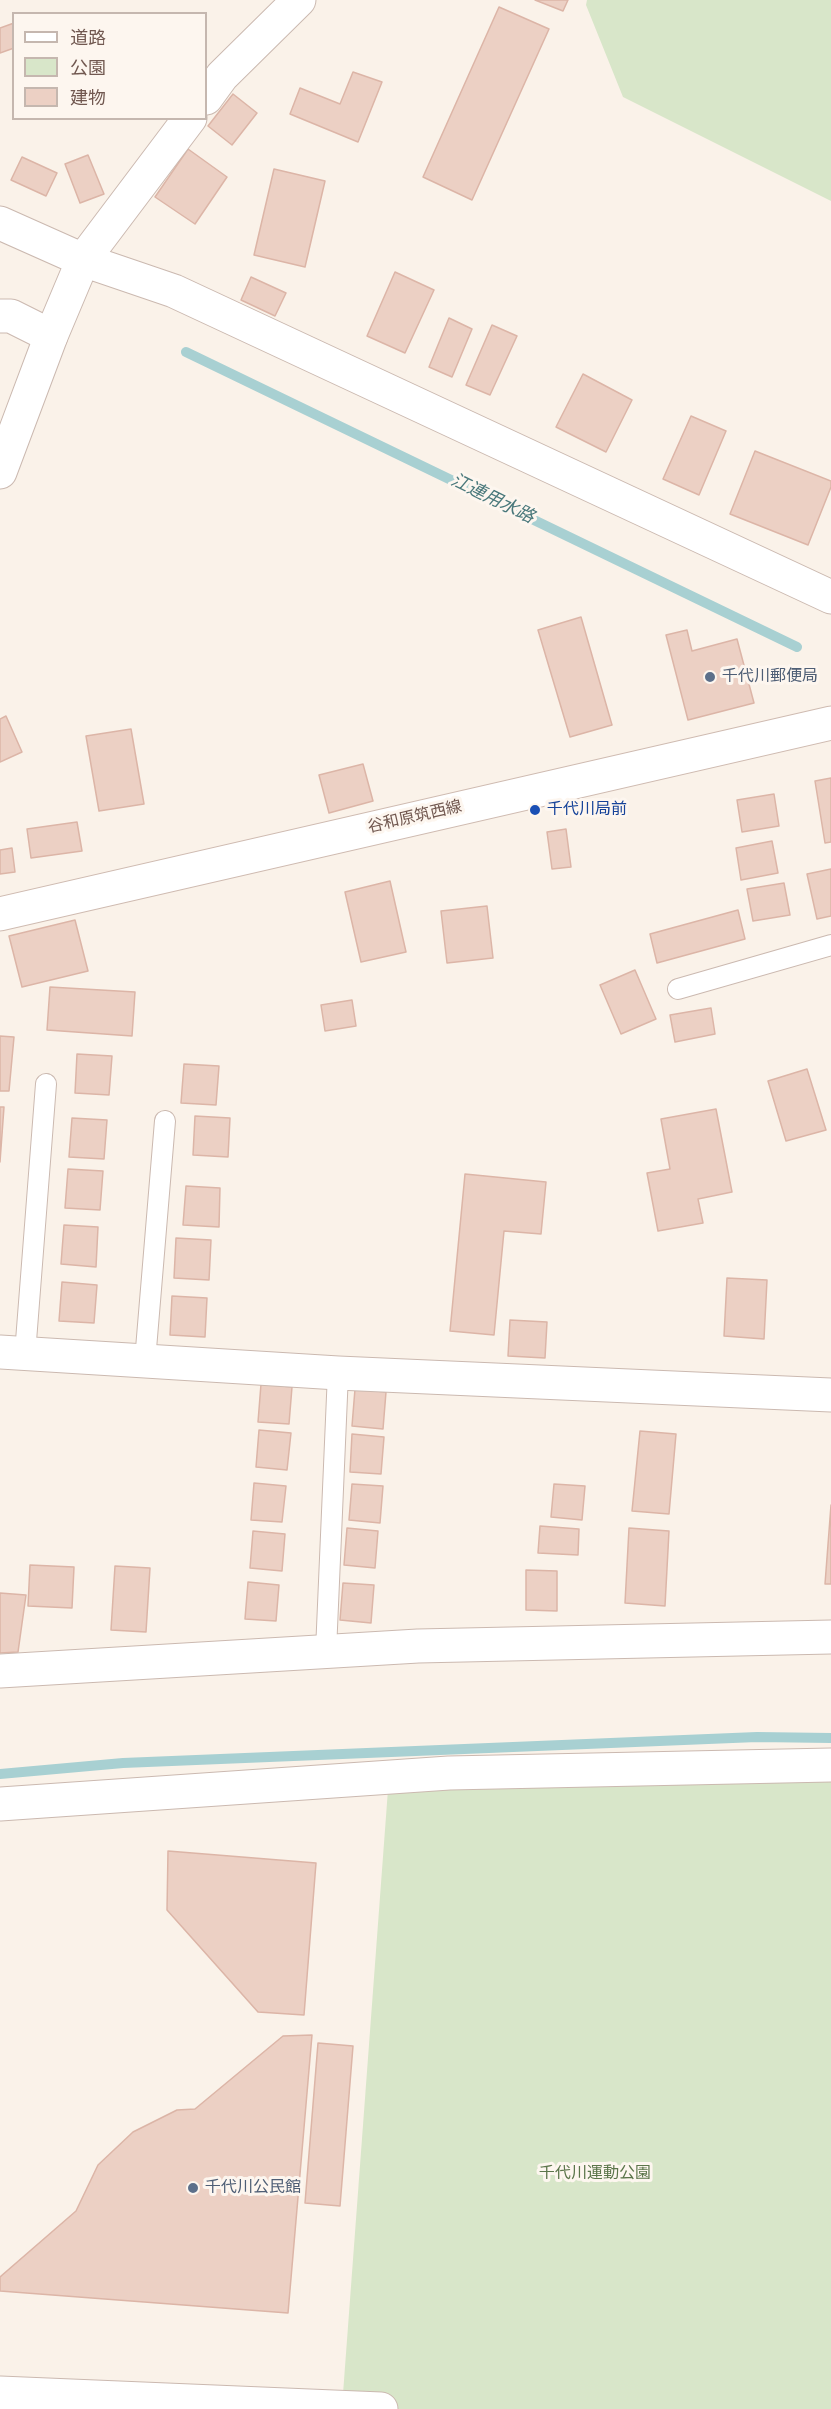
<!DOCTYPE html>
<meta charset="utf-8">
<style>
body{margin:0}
#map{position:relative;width:831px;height:2409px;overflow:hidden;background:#faf2e9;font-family:"Source Sans 3","Noto Sans JP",sans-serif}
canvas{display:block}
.legend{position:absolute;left:12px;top:12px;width:195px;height:108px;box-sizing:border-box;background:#fdf6ef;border:2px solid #c5b7af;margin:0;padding:8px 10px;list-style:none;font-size:18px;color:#715850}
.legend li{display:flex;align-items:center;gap:12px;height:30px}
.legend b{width:30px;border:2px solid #c5b7af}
</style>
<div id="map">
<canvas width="831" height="2409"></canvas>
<ul class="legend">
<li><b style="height:8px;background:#fff"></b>道路</li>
<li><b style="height:16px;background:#d8e6c9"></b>公園</li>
<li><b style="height:16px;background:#ecd0c4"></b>建物</li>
</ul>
</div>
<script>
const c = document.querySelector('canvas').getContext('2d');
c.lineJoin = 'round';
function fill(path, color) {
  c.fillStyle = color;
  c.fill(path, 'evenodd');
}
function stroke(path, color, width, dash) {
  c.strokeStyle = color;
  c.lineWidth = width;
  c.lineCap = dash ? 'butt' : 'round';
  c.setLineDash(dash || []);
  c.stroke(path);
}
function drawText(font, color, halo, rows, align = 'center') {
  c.font = font + ' "Source Sans 3","Noto Sans JP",sans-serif';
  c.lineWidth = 6;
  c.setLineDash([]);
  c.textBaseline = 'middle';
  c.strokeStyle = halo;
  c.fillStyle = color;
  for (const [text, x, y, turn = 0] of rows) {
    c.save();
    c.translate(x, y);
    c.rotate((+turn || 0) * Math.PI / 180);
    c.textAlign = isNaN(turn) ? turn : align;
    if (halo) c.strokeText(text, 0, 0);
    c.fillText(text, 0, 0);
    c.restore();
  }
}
fill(new Path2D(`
 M 587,0 L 831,0 L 831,201 L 623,97 L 586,5 Z
 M 831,1765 L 831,2409 L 381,2409 L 342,2407 L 389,1776 Z`), '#d8e6c9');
stroke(new Path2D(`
 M 186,352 L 797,647
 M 0,1774 L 123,1763 L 757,1737 L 831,1738`), '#a8d0d2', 10);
const building = new Path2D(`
 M 535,0 L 568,0 L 563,11 Z
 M 499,7 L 549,29 L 472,200 L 423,177 Z
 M 14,23 L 14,48 L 0,53 L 0,28 Z
 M 353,72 L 382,82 L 358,142 L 290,114 L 300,88 L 340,104 Z
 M 233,94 L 257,113 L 232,145 L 208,126 Z
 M 188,149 L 227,177 L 195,224 L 155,197 Z
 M 88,155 L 104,194 L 80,203 L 65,164 Z
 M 22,157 L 57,173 L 46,196 L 11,180 Z
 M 274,169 L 325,181 L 305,267 L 254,255 Z
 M 395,272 L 434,290 L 405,353 L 367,336 Z
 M 251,277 L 286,293 L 275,316 L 241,300 Z
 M 449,318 L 472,329 L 452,377 L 429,367 Z
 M 492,325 L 517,336 L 490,395 L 466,385 Z
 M 583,374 L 632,400 L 606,452 L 556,427 Z
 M 691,416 L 726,431 L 699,495 L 663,479 Z
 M 755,451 L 831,481 L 831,487 L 808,545 L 730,514 Z
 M 581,617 L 612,725 L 570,737 L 538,630 Z
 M 687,630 L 692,651 L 737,639 L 754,703 L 688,720 L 666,635 Z
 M 6,716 L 22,752 L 0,762 L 0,719 Z
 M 131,729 L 144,804 L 99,811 L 86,736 Z
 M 363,764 L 373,801 L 329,813 L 319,775 Z
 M 831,778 L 831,842 L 825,843 L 815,781 Z
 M 774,794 L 779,826 L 742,832 L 737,800 Z
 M 77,822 L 82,851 L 31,858 L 27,829 Z
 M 566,829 L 571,867 L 552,869 L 547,832 Z
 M 772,841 L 778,873 L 741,880 L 736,848 Z
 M 12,848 L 15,872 L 0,874 L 0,850 Z
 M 831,869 L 831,916 L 817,919 L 807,874 Z
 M 390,881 L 406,952 L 361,962 L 345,892 Z
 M 784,883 L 790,915 L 753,921 L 747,889 Z
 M 487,906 L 493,958 L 447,963 L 441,911 Z
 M 738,910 L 745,939 L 657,963 L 650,934 Z
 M 75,920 L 88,971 L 22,987 L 9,936 Z
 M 635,970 L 656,1019 L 621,1034 L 600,985 Z
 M 50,987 L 135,992 L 132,1036 L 47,1030 Z
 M 352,1000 L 356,1026 L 325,1031 L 321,1005 Z
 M 711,1008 L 715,1034 L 675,1042 L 670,1015 Z
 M 0,1036 L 14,1037 L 9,1091 L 0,1091 Z
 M 77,1054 L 112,1056 L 109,1095 L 75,1093 Z
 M 184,1064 L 219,1066 L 216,1105 L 181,1103 Z
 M 807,1069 L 826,1130 L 786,1141 L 768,1081 Z
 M 0,1107 L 4,1107 L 0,1162 Z
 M 716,1109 L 732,1192 L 698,1199 L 703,1223 L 658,1231 L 647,1173 L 670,1169 L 661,1119 Z
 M 195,1116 L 230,1118 L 228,1157 L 193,1155 Z
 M 72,1118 L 107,1120 L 104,1159 L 69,1157 Z
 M 68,1169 L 103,1171 L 100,1210 L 65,1208 Z
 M 465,1174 L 546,1182 L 541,1234 L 504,1231 L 494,1335 L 450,1331 Z
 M 186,1186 L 220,1188 L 219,1227 L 183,1225 Z
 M 64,1225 L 98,1227 L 96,1267 L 61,1264 Z
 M 176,1238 L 211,1240 L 209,1280 L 174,1278 Z
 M 727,1278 L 767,1280 L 764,1339 L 724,1336 Z
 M 62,1282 L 97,1285 L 94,1323 L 59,1321 Z
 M 172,1296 L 207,1298 L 205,1337 L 170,1335 Z
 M 510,1320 L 547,1322 L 545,1358 L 508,1356 Z
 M 261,1384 L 292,1387 L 289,1424 L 258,1422 Z
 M 355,1389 L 386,1392 L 383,1429 L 352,1426 Z
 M 259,1430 L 291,1433 L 287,1470 L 256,1467 Z
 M 640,1431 L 676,1434 L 669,1514 L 632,1511 Z
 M 352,1434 L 384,1437 L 381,1474 L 350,1472 Z
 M 254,1483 L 286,1486 L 282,1522 L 251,1520 Z
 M 352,1484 L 383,1486 L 380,1523 L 349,1520 Z
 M 554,1484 L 585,1486 L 582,1520 L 551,1517 Z
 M 831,1505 L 831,1584 L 825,1584 Z
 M 540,1526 L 579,1529 L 578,1555 L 538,1553 Z
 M 347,1528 L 378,1531 L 375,1568 L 344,1565 Z
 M 629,1528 L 669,1531 L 665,1606 L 625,1603 Z
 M 253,1531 L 285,1534 L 282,1571 L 250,1568 Z
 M 30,1565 L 74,1567 L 72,1608 L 28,1606 Z
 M 115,1566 L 150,1568 L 146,1632 L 111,1630 Z
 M 526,1570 L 557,1571 L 557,1611 L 526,1610 Z
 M 248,1582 L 279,1585 L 276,1621 L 245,1619 Z
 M 343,1583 L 374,1585 L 371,1623 L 340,1620 Z
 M 0,1593 L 26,1595 L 18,1652 L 0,1653 Z
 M 168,1851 L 316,1863 L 304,2015 L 258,2012 L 167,1910 Z
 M 312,2035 L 288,2313 L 0,2291 L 0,2277 L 76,2211 L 98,2165 L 133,2132 L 177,2110 L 195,2109 L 283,2036 Z
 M 318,2043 L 353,2046 L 340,2206 L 305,2203 Z`);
fill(building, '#ecd0c4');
stroke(building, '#dcb5a7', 1.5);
const service = new Path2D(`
 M 678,989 L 831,945
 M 25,1354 L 46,1084
 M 145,1361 L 165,1121
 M 326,1651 L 338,1373`);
const minor = new Path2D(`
 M 206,98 L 222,76 L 299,0
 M 83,260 L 190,118
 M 0,316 L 11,316 L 51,336
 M 0,1352 L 338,1373 L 831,1395
 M 0,1671 L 418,1646 L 831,1637
 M 0,1804 L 449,1773 L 831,1765`);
const tertiary = new Path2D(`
 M 0,223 L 83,260 L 174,291 L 831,597
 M 0,472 L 51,336 L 83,260
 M 0,2393 L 381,2409`);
const secondary = new Path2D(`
 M 0,914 L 831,723`);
stroke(service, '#cbb9b0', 22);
stroke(minor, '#cbb9b0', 35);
stroke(tertiary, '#cbb9b0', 35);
stroke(secondary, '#cfbbb1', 35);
stroke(service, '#fff', 20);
stroke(minor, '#fff', 33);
stroke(tertiary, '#fff', 33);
stroke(secondary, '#fff', 33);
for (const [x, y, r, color] of [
 [710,677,6,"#5c6f8a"],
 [535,810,6,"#1a4fb4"],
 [193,2188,6,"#5c6f8a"]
]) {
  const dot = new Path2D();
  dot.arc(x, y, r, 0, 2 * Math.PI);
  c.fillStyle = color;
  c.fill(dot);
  stroke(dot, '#fdf6ef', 2);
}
drawText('16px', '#4e5e75', '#fdf6ef', [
 ["千代川郵便局",722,677],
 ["千代川公民館",205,2188]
], 'left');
drawText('16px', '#164399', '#fdf6ef', [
 ["千代川局前",547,810]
], 'left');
drawText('16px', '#715850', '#fdf6ef', [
 ["谷和原筑西線",415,818,-13]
]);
drawText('16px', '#5b754a', '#fdf6ef', [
 ["千代川運動公園",595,2174]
]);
drawText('italic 18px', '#49787b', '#fdf6ef', [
 ["江連用水路",492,500,26]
]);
</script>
